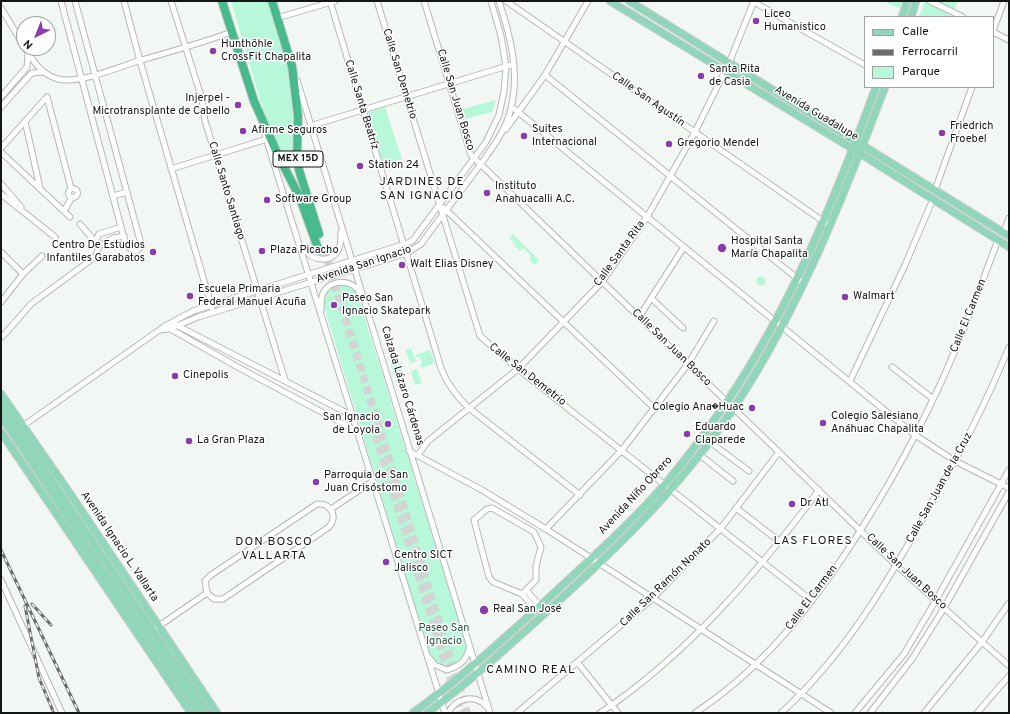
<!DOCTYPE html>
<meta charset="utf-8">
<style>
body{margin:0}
#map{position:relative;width:1010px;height:714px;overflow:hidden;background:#f2f7f4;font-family:Overpass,sans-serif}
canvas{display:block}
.frame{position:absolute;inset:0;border:2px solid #141615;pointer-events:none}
.legend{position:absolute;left:864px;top:16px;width:130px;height:72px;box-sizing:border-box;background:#fff;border:1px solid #a1a2a1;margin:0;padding:5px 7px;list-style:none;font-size:12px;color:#141615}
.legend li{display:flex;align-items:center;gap:8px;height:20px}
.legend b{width:20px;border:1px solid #a1a2a1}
.north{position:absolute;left:16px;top:16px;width:40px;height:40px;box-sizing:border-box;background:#fff;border:1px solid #a1a2a1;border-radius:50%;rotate:223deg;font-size:11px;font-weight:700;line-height:16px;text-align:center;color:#141615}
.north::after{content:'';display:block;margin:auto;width:14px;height:18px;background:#8a3cac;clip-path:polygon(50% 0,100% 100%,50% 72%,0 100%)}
</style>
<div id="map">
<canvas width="1010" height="714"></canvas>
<div class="frame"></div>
<ul class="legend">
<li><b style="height:5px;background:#91d6bb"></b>Calle</li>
<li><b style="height:5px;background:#6a6d6c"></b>Ferrocarril</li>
<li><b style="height:11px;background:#b6f8d9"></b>Parque</li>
</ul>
<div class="north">N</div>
</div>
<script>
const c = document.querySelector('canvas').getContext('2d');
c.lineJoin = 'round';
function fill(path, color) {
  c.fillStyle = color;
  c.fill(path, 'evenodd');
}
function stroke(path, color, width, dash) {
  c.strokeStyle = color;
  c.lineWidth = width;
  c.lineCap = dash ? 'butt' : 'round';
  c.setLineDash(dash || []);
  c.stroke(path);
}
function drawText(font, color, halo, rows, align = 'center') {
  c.font = font + ' Overpass,sans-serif';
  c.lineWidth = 3;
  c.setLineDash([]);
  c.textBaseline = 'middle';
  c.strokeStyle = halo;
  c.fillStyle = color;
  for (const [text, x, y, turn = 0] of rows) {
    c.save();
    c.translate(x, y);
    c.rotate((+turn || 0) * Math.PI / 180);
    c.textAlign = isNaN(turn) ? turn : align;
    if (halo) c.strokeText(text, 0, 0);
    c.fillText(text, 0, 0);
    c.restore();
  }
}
fill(new Path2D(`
 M 231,1 L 267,1 L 288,68 L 293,93 L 292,165 L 287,166 L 270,129 L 261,103 Z
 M 883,1 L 902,1 L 899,8 Z
 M 925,1 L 958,1 L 951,17 L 919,17 Z
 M 496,100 L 492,112 L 465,119 L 463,109 Z
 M 385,107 L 402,159 L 384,165 L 366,113 Z
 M 513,234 L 539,260 L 535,265 L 529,259 L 531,256 L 523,248 L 520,251 L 513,244 L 514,242 L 509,238 Z
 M756.5 281a4.5 4.5 0 1 1 9 0a4.5 4.5 0 1 1-9 0Z
 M 338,284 L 350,285 L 358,296 L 467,648 C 465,659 454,672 442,667 C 438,666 434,661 431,659 L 323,304 C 322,293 328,289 338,284 Z
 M 411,348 L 416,362 L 413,362 L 411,364 L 405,350 Z
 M 430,350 L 435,363 L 421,368 L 420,364 L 422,363 L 420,357 L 417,358 L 416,355 Z
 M 394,362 L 395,365 L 402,362 L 402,374 L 395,376 L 390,363 Z
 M 417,369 L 422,383 L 415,385 L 411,371 Z`), '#b6f8d9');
stroke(new Path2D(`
 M 38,480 L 60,512`), '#d1d5d3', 7, [7, 3.5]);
stroke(new Path2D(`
 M 324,249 L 467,713
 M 372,424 L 461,713`), '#d1d5d3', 8, [8, 4]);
const minor = new Path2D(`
 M 61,1 L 121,227 C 124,236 125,250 136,251 L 141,247 L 141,244 L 75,1
 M 124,1 L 140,61 L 212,308
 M 171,1 L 202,99 L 205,121 L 285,380
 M 330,1 L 441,368 C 447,384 456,396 469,408 L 580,495
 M 377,1 L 480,336 L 518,369 L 812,601
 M 424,1 L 471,155 L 897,566 L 1009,666
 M 506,1 L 830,226
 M 752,1 L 865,65
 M 930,1 L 963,17
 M 1,8 L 24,46
 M 277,18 L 335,1
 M 993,31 L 1004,1
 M 993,32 L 1009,40
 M 25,48 C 33,61 42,75 58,79 C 80,84 116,68 138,61 C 170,52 201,43 232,32
 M 545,75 L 803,283
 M 297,80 L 490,713
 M 1,97 L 27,67 L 28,53
 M 1,107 L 29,76 L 32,73 L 43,72
 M 512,107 L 915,435 L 955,461 L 1009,488
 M 25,121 L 40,188
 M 310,126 L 514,64
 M 506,129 L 545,75 L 588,1
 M 265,135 L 445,713
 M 1,148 L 47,97 L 71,188
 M 1,152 L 70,217
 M 171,169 L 267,139
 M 1,184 L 21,207
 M68.5 193a4.5 4.5 0 1 1 9 0a4.5 4.5 0 1 1-9 0Z
 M 935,190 L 972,87
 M 1,194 L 55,237
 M 113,196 L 127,192
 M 444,208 L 655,409
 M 64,211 L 72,197
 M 1004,233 L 1009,218
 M 96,240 L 99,234 L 121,227
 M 99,246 L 113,238 L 124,236
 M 303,248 C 313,262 334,265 340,245 C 341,241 341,236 341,232
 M 1,252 L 23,274
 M 651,298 L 683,328
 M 1,302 L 23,274 L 42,256
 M 321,309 C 321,303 321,297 323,293 C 331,278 354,279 360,294
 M 639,317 L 684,247
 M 176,325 L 351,415
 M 167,327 L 234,365 L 357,431
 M 160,330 L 169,329 L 198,317 L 407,253 L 421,244 C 439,219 459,194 477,169 C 491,150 506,131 511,108 C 520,72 510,35 499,1
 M 3,336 L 31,304 L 96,256 L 99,246 L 80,224
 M 892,367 L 933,399
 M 850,381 L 905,265 L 933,199
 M 23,426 L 165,326 L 193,311 L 408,243 L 413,240 L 486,142 L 499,115 L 504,91 L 506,67 L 501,36 L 491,1
 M 710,442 L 749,471
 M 409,451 L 482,490 L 546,529 L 831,713
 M 418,455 L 428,441 L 518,369 L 602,282 L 647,217 L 695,132 L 729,63 L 754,1
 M 700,455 L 733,481
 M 317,504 C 331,503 338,516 329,527 L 223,599 L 214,599 L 207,593 L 205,581 L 211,575 Z
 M 736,508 L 779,541
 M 331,509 L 373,481
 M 546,529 L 622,450 L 688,364 L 714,321
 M 1,580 L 62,713
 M 526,590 L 540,606
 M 522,594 L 536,580 L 536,566 L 541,547 L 534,532 L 492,508 L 487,509 L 474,520 L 489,577 L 493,582 L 522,594 L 536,610
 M 156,628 L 207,593
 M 429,658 L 435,665 L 447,670 C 459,666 467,661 469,648
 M 578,663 L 618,713
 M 448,713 C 456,698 475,693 487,707
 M 517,713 L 653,598 L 721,528 L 779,452
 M 600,713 C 686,656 758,572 819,490
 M 695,713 C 753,675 796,625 835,569 C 874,512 909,451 938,389 C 961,340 979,290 998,240
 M 781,713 C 845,655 889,580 931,504 C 960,453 987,402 1009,347
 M 855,713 L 904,654 L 936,600 L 1009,470
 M 870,713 L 912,659 L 944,608 L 1009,492
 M 924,713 L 982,642 L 1009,603
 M 977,713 L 1009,676`);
const major = new Path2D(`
 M 610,1 L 853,149 L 1009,247
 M 629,1 L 1009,236
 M 902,17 L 907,1
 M 911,17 L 916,1
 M 1,394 L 69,492 L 217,713
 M 1,405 L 208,713
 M 1,416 L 96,560 L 200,713
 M 1,432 L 191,713
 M 413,713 C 458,680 499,643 541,605 C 583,566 628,527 666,483 C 687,458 707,431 726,403 C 790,309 837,194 876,87
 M 427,713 C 468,683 505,649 542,616 C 612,553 680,488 733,409 C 799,310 843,198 885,87`);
const highway = new Path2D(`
 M 222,1 L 254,101 L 278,155 L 300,198 L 319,251
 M 272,1 L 292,66 L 298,116 L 297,156 L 299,170 L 319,234`);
stroke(minor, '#b4b8b6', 7);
stroke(major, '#d0d0d0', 9);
stroke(highway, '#d0d0d0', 10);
stroke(minor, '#fff', 5);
stroke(major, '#91d6bb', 7);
stroke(highway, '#48ba8d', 8);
const rail = new Path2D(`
 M 1,550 L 79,713
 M 32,604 L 51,625
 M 25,606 L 39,678 L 53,711`);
stroke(rail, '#6a6d6c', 3);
stroke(rail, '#fff', 1.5, [4.5]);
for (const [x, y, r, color] of [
 [756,21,4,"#8a3cac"],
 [213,51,4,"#8a3cac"],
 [701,76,4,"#8a3cac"],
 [238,105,4,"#8a3cac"],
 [243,131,4,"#8a3cac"],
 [942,133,4,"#8a3cac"],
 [524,136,4,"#8a3cac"],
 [669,144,4,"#8a3cac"],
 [360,166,4,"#8a3cac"],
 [487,193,4,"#8a3cac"],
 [267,200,4,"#8a3cac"],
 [722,248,5,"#8a3cac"],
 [262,251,4,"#8a3cac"],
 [153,252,4,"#8a3cac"],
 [402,265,4,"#8a3cac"],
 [190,296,4,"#8a3cac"],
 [845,297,4,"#8a3cac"],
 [334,305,4,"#8a3cac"],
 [175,376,4,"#8a3cac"],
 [752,408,4,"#8a3cac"],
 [823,423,4,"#8a3cac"],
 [388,424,4,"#8a3cac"],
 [687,434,4,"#8a3cac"],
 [189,441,4,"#8a3cac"],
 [316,482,4,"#8a3cac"],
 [792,504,4,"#8a3cac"],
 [386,562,4,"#8a3cac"],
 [484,610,5,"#8a3cac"]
]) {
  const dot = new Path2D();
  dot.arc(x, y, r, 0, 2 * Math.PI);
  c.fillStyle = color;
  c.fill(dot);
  stroke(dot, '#fff', 1.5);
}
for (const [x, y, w] of [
 [298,159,50]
]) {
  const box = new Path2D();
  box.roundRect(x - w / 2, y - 8, w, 16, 3);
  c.fillStyle = '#fff';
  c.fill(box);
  stroke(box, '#141615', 1);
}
drawText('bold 10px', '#141615', null, [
 ["MEX 15D",298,159]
]);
drawText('11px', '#141615', '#fff', [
 ["Liceo",764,15],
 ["Humanistico",764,28],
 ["Hunthöhle",221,45],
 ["CrossFit Chapalita",221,58],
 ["Santa Rita",709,70],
 ["de Casia",709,83],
 ["Injerpel -",230,99,"right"],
 ["Microtransplante de Cabello",230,112,"right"],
 ["Friedrich",950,127],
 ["Froebel",950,140],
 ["Suites",532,130],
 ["Internacional",532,143],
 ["Afirme Seguros",251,131],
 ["Gregorio Mendel",677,144],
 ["Station 24",368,166],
 ["Instituto",495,187],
 ["Anahuacalli A.C.",495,200],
 ["Software Group",275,200],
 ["Hospital Santa",731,242],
 ["María Chapalita",731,255],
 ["Centro De Estudios",145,246,"right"],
 ["Infantiles Garabatos",145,259,"right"],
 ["Plaza Picacho",270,251],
 ["Walt Elias Disney",410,265],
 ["Escuela Primaria",198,290],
 ["Federal Manuel Acuña",198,303],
 ["Walmart",853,297],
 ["Paseo San",342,299],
 ["Ignacio Skatepark",342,312],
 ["Cinepolis",183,376],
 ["Colegio Ana�Huac",744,408,"right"],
 ["Colegio Salesiano",831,417],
 ["Anáhuac Chapalita",831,430],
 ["San Ignacio",380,418,"right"],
 ["de Loyola",380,431,"right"],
 ["Eduardo",695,428],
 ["Claparede",695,441],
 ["La Gran Plaza",197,441],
 ["Parroquia de San",324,476],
 ["Juan Crisóstomo",324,489],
 ["Dr Atl",800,504],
 ["Centro SICT",394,556],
 ["Jalisco",394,569],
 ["Real San José",493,610]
], 'left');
drawText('11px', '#141615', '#fff', [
 ["Calle San Demetrio",399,74,73],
 ["Calle San Juan Bosco",455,100,73],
 ["Calle San Agustín",648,100,35],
 ["Calle Santa Beatríz",361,105,73],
 ["Avenida Guadalupe",816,114,31],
 ["Calle Santo Santiago",226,191,73],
 ["Calle Santa Rita",620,254,-54],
 ["Avenida San Ignacio",364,265,-18],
 ["Calle El Carmen",969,316,-68],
 ["Calle San Juan Bosco",671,348,44],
 ["Calle San Demetrio",527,375,38],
 ["Calzada Lázaro Cárdenas",402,386,73],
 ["Calle San Juan de la Cruz",940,488,-61],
 ["Avenida Niño Obrero",636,496,-47],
 ["Avenida Ignacio L. Vallarta",119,547,56],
 ["Calle San Juan Bosco",906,572,43],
 ["Calle San Ramón Nonato",666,583,-44],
 ["Calle El Carmen",812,598,-53]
]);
drawText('11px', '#255440', '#fff', [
 ["Paseo San",444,629],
 ["Ignacio",444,642]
]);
c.letterSpacing = '1px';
drawText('12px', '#141615', '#fff', [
 ["JARDINES DE",422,183],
 ["SAN IGNACIO",422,197],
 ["LAS FLORES",813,542],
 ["DON BOSCO",274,543],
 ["VALLARTA",274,557],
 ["CAMINO REAL",531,671]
]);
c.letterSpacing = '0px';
</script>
